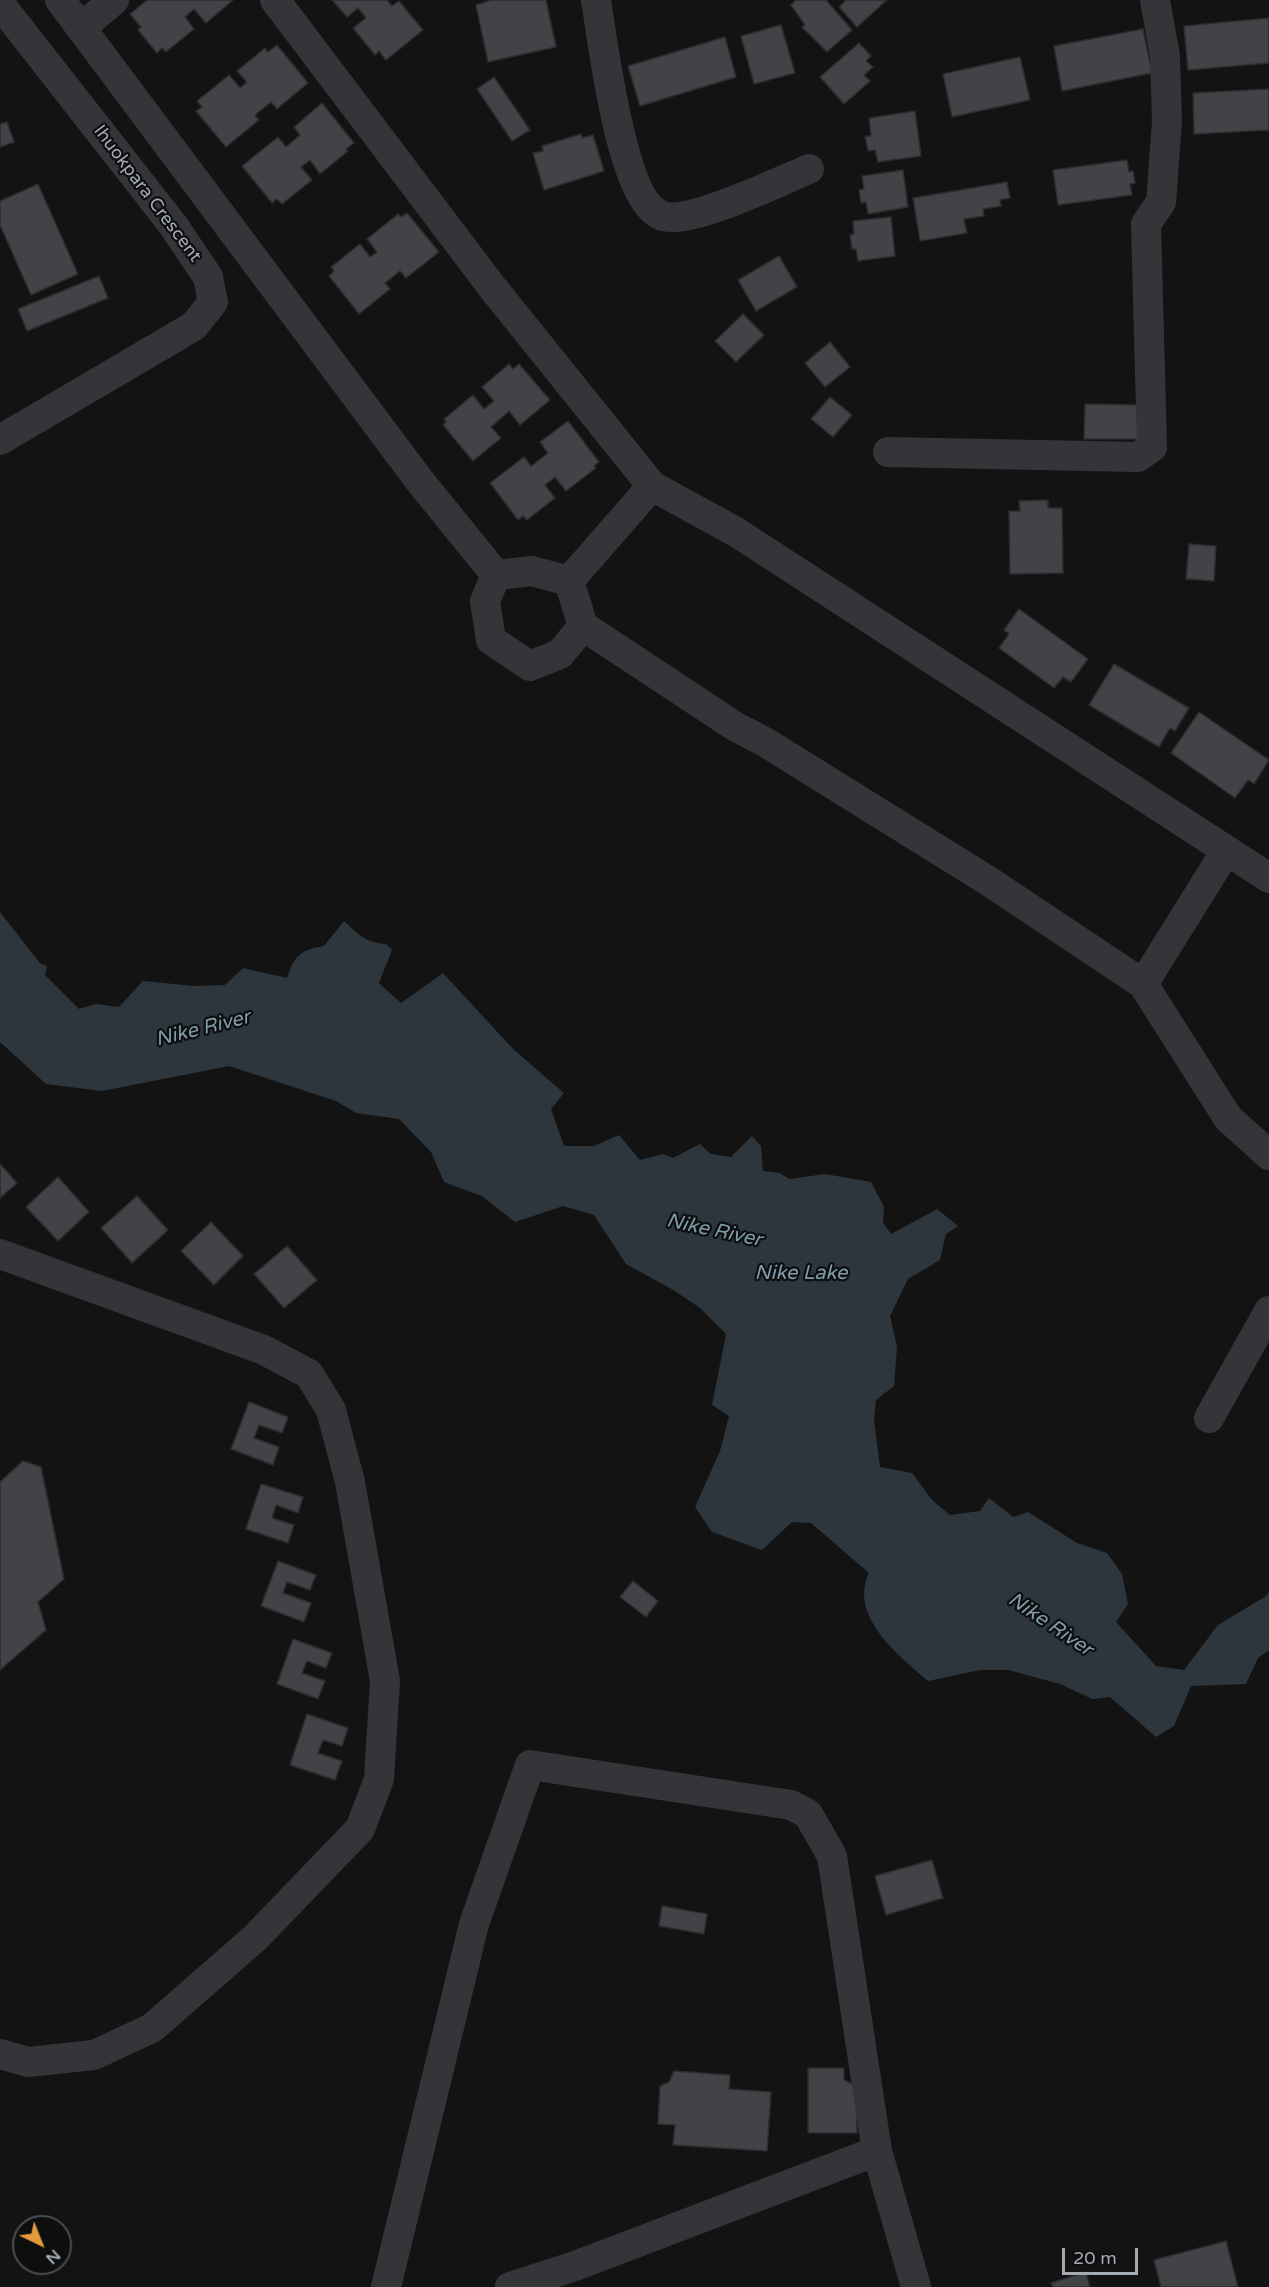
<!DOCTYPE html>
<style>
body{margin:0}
#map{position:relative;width:1269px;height:2287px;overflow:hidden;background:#131314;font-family:"Varela Round",sans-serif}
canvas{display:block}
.north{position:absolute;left:12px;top:2215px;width:60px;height:60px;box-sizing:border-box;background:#0e0e0f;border:2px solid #4a4d51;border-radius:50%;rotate:137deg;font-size:16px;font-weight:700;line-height:24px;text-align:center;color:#a5abb3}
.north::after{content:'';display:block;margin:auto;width:21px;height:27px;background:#e39a3b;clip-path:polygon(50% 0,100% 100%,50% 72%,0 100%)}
.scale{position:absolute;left:1062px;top:2248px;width:76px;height:27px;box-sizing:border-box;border:3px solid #a5abb3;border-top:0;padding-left:8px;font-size:18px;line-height:21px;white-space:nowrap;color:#a5abb3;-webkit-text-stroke:4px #0e0e0f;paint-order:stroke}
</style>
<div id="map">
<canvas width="1269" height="2287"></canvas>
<div class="north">N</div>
<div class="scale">20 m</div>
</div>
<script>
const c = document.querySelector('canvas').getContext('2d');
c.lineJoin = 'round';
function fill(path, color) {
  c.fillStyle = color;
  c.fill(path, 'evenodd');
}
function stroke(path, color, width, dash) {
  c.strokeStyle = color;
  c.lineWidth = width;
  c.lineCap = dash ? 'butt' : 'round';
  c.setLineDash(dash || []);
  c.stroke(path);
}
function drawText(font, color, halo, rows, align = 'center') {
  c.font = font + ' "Varela Round",sans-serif';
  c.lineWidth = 4.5;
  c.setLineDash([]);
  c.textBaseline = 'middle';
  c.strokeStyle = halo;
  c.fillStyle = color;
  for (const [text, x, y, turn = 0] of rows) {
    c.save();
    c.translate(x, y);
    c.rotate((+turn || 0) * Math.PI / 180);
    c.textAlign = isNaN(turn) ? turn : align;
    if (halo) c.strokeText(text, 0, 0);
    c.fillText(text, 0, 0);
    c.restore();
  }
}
fill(new Path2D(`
 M 0,912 L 40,963 L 47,966 L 45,975 L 79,1009 L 96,1004 L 119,1007 L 143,981 L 194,986 L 225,985 L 243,968 L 287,978 C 295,955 300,950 324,946 L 344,921 C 358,934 366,943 386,944 L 392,950 L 379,983 L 401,1003 L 443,973 L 513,1049 L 564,1093 L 551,1109 L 564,1146 L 594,1146 L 619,1135 L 640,1160 L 663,1154 L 673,1158 L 700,1144 L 711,1154 L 731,1157 L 752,1136 L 761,1146 L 763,1171 L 779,1173 L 790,1179 L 825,1174 L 871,1182 L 884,1207 L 883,1223 L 891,1234 L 937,1209 L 958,1226 L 946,1234 L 940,1260 L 908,1279 L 890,1316 L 897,1347 L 894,1386 L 876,1400 L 874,1420 L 880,1467 L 912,1473 L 932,1500 L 950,1515 L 980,1511 L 989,1498 L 1013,1517 L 1028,1512 L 1077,1543 L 1107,1553 L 1122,1574 L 1128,1604 L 1116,1622 L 1156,1666 L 1184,1670 L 1218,1625 L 1266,1596 L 1269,1592 L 1269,1650 L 1258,1658 L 1246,1684 L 1191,1686 L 1174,1726 L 1156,1737 L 1110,1697 L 1092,1699 L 1060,1684 L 1008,1670 L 980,1670 L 928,1681 C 899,1656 848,1616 869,1573 L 811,1523 L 792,1522 L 762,1550 L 712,1532 L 695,1507 L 720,1451 L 729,1416 L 712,1405 L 726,1334 L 700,1308 L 675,1291 L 626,1264 L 594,1215 L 563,1206 L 515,1222 L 482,1196 L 444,1182 L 431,1152 L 399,1119 L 356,1113 L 336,1101 L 229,1066 L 102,1091 L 46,1084 L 0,1042 Z`), '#2d363c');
const building = new Path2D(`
 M 147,0 L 233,0 L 206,23 L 194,9 L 185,17 L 194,29 L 166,52 L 162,48 L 157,53 L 138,30 L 141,27 L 130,14 Z
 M 332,0 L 387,0 L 392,6 L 399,1 L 423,30 L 386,60 L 379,51 L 375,55 L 353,28 L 366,18 L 358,8 L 347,17 Z
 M 491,0 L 546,0 L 556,47 L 488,62 L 476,5 Z
 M 796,0 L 826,0 L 852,30 L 827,52 L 802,27 L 805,25 L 791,5 Z
 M 846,0 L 887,0 L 857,27 L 839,7 Z
 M 1269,18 L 1269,63 L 1188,70 L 1184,26 Z
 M 781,25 L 795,73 L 754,84 L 741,36 Z
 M 1143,29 L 1152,73 L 1062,91 L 1054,46 Z
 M 725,37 L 736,77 L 640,106 L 628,66 Z
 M 859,43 L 871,56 L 866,61 L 873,67 L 864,75 L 870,81 L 844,104 L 820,77 Z
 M 277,45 L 308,83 L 277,109 L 271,102 L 255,115 L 259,120 L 226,147 L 196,111 L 202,107 L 197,101 L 229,75 L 240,88 L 247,82 L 237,71 L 265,48 L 268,52 Z
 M 1020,57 L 1030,100 L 952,117 L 943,74 Z
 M 494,77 L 530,130 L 512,141 L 477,89 Z
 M 1269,89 L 1269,130 L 1194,134 L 1193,93 Z
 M 322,103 L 354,143 L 346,149 L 348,151 L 320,174 L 310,160 L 301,167 L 312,180 L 282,204 L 277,199 L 272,203 L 242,166 L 278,137 L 286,147 L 300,135 L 294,127 Z
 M 915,111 L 921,156 L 878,162 L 875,150 L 868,151 L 865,136 L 871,136 L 869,118 Z
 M 7,122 L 14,142 L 0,147 L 0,124 Z
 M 581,134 L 582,138 L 593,135 L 604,171 L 544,190 L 533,153 L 543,151 L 542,146 Z
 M 1127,160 L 1129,172 L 1133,171 L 1135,183 L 1130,184 L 1132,195 L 1058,205 L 1053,170 Z
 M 903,170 L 908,207 L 868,214 L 866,202 L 861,203 L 859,190 L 864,189 L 862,176 Z
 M 1007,182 L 1010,198 L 1000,200 L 1001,206 L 983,209 L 984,216 L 964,219 L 967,233 L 920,241 L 913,198 Z
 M 38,184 L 78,274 L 31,295 L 0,225 L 0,201 Z
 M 407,213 L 439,252 L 406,278 L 400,271 L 385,283 L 390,289 L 359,314 L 329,276 L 334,271 L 331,267 L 360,244 L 370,257 L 377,252 L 367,239 L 398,214 L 401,217 Z
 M 891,217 L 895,256 L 858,261 L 856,249 L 852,249 L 850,235 L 854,234 L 853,221 Z
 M 779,256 L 797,287 L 756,311 L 738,280 Z
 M 99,276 L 108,298 L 27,331 L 18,309 Z
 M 743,314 L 764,335 L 736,362 L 715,341 Z
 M 830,342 L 850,367 L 825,387 L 805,363 Z
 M 509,364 L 513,369 L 519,364 L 550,400 L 520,425 L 509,411 L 491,427 L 501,438 L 473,461 L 443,425 L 446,422 L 444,419 L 473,395 L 484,409 L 494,401 L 482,387 Z
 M 830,397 L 852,415 L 833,437 L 811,419 Z
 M 1085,404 L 1139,405 L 1139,439 L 1084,439 Z
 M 568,421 L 599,462 L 594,466 L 596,468 L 566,491 L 555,477 L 545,485 L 555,498 L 527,520 L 523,516 L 518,520 L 490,483 L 524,457 L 531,466 L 548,453 L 540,442 Z
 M 1048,500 L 1048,508 L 1062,508 L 1063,573 L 1010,574 L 1009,511 L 1020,511 L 1019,501 Z
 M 1189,544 L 1216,546 L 1214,581 L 1186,579 Z
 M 1019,609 L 1088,659 L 1071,682 L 1063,677 L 1054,688 L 999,648 L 1009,634 L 1004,630 Z
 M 1114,664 L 1189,708 L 1175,731 L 1170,728 L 1159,747 L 1089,705 Z
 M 1199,712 L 1269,760 L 1254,784 L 1248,780 L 1235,798 L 1171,753 Z
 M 0,1164 L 17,1183 L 0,1198 Z
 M 58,1177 L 89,1212 L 58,1241 L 26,1207 Z
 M 137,1196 L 168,1230 L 132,1263 L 101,1228 Z
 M 211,1222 L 243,1256 L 214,1285 L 181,1251 Z
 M 287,1246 L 317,1280 L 284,1308 L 254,1274 Z
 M 249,1402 L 288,1417 L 282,1433 L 259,1425 L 254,1438 L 279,1447 L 273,1465 L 231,1449 Z
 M 23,1461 L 41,1467 L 64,1579 L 38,1602 L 46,1630 L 0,1670 L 0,1482 Z
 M 261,1484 L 303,1497 L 298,1513 L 276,1505 L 272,1518 L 294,1525 L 288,1543 L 246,1529 Z
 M 278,1561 L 316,1575 L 310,1590 L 287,1582 L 283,1593 L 311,1603 L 304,1622 L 261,1606 Z
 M 633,1581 L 658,1601 L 646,1617 L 620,1597 Z
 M 293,1639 L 332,1653 L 326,1668 L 307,1661 L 302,1673 L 325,1681 L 318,1699 L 277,1684 Z
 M 307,1714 L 348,1728 L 342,1746 L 323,1740 L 318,1753 L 342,1761 L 335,1780 L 290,1765 Z
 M 932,1860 L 943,1898 L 886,1915 L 875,1876 Z
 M 662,1906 L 707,1914 L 704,1934 L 659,1926 Z
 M 808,2068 L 844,2068 L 844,2080 L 857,2086 L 857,2133 L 808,2133 Z
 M 674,2071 L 730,2075 L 729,2089 L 771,2092 L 767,2151 L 673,2145 L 675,2125 L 658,2124 L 660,2086 L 669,2082 Z
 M 1226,2241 L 1238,2287 L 1161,2287 L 1154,2260 Z
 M 1086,2272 L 1090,2287 L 1053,2287 L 1051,2283 Z`);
fill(building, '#424347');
stroke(building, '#2d2d30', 1.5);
stroke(new Path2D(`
 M 60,0 L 419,480 L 496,575 L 532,571 L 569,581 L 652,486
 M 275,0 L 492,287 L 652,486 L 736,532 L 1269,878
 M 596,0 C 603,41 621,204 663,216 C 690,225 780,181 809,169
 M 0,4 L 173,225 L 208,277 L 213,302 L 194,326 L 0,440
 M 81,28 L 114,0
 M 888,452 L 1138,457 L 1152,447 L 1146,224 L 1161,202 L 1167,122 L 1165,56 L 1155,0
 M 496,575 L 485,601 L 491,640 L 530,666 L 560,654 L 583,626
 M 569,581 L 583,626 L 736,727 L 765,742 L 990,882 L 1143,984 L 1228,1118 L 1269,1155
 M 1143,984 L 1226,851
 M 0,1254 L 264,1350 L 309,1374 L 331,1410 L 350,1482 L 385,1681 L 379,1779 L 360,1829 L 255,1938 L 152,2028 L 94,2055 L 28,2062 L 0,2054
 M 1209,1418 L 1269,1311
 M 386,2287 L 474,1924 L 530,1765 L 791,1805 L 808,1814 L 832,1856 L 877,2151 L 916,2287
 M 510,2287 L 575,2266 L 877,2151`), '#343539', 30);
drawText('18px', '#a5abb3', '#0e0e0f', [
 ["Ihuokpara Crescent",147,194,53]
]);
drawText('italic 20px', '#7e9bac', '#0e0e0f', [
 ["Nike River",203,1029,-14],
 ["Nike River",714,1231,12],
 ["Nike Lake",801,1274],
 ["Nike River",1050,1625,34]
]);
</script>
